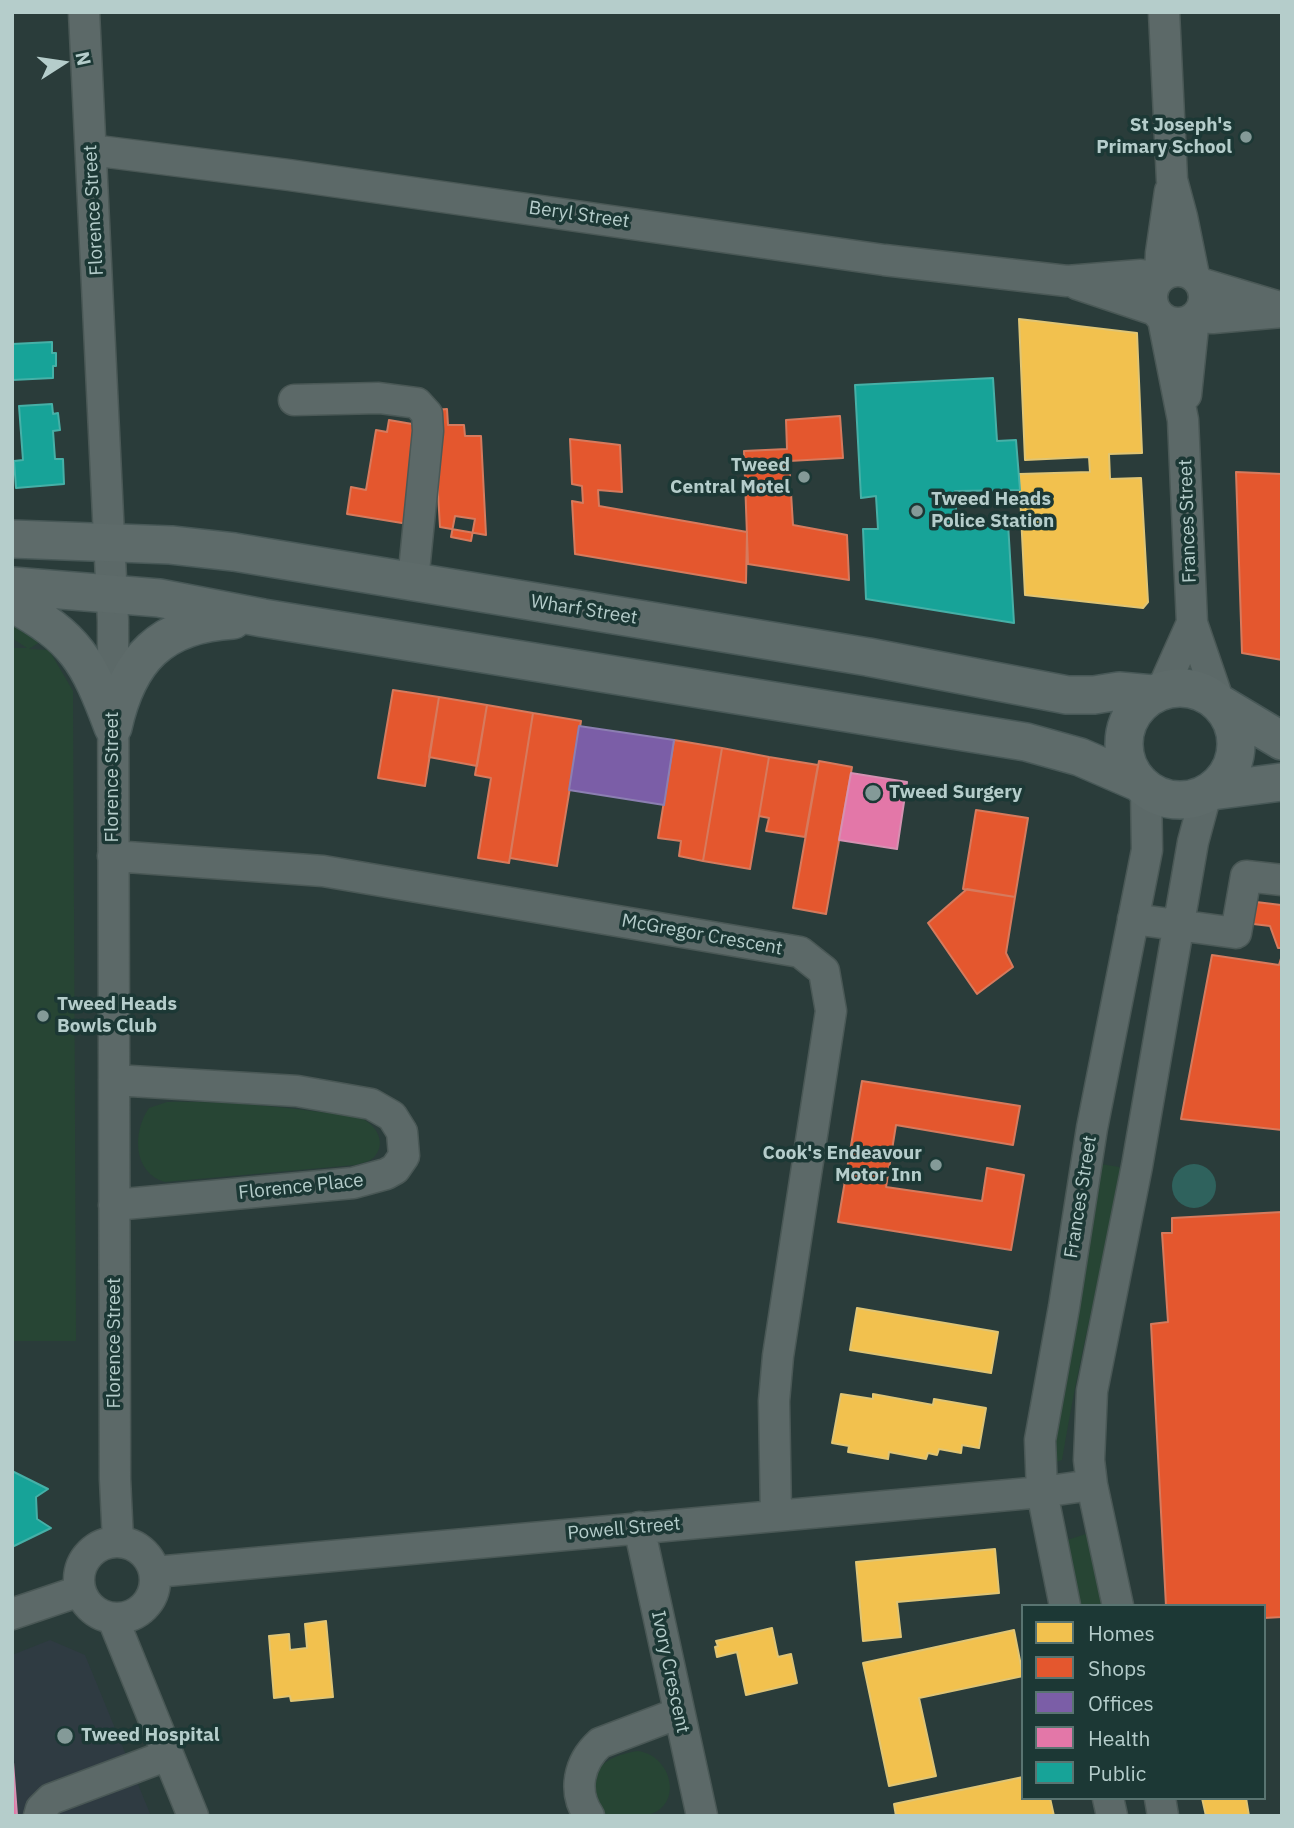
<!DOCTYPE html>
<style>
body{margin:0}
#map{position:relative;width:1294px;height:1828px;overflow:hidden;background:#2a3c3a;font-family:"IBM Plex Sans",sans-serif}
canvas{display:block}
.frame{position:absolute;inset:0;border:14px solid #b5cdcb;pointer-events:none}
.legend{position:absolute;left:1021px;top:1604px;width:245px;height:196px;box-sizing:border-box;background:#1c3835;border:2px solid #597471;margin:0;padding:9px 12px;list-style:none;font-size:21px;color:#b5cdcb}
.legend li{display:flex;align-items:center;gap:14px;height:35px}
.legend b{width:35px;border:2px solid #597471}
.north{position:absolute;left:28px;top:28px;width:70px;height:70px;-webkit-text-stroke:5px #1c3835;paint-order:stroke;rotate:78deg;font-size:19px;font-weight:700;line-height:28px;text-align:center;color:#b5cdcb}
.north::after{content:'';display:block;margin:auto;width:24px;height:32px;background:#b5cdcb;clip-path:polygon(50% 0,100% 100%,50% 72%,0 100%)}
</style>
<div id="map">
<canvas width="1294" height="1828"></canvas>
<div class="frame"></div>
<ul class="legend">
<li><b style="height:19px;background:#f2c14e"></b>Homes</li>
<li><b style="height:19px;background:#e4572e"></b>Shops</li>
<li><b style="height:19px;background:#7b5ea7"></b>Offices</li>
<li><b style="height:19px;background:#e377a8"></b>Health</li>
<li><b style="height:19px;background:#17a398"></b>Public</li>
</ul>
<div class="north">N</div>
</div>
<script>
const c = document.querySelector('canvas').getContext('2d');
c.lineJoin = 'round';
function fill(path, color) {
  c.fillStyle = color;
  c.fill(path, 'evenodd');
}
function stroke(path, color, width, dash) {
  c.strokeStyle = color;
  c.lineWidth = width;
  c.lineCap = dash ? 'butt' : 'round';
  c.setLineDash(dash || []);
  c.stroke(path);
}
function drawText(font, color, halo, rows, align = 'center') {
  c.font = font + ' "IBM Plex Sans",sans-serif';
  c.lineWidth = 7;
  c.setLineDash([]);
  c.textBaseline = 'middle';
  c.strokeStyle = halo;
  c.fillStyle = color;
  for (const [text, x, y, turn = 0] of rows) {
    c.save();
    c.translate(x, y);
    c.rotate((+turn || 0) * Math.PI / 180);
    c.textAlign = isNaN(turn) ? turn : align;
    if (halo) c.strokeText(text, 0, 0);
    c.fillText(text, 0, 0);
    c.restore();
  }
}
fill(new Path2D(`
 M 50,1640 L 85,1655 L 151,1816 L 12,1816 L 12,1655 Z`), '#2f3b42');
fill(new Path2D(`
 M 12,624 L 46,638 L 29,649 L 49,650 L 73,691 L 76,1341 L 12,1341 L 12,648 L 27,648 L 12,638 Z
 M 167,1102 C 215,1101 265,1105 312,1111 C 328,1113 345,1114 360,1118 C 375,1123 387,1142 375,1156 C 370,1162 362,1163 355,1165 L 165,1182 C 133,1173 132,1132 149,1108 Z
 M 1101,1164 L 1119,1167 L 1122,1170 C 1102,1267 1078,1362 1062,1460 L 1056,1462 L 1052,1454 Z
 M 1089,1533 L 1107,1606 L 1081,1606 L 1067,1540 Z
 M 638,1751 C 673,1756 684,1807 647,1815 C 642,1817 636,1816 631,1816 C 625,1816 615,1818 609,1816 C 601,1813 599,1806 597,1799 C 585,1768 610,1755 638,1751 Z`), '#274534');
fill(new Path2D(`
 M1172 1186a22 22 0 1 1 44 0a22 22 0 1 1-44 0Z`), '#2f625d');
const homes = new Path2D(`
 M 1019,319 L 1137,333 L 1142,453 L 1109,454 L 1110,479 L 1141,478 L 1148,602 L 1143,608 L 1025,595 L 1019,474 L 1090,472 L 1089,457 L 1025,460 Z
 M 857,1308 L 998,1332 L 991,1373 L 850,1350 Z
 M 841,1394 L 873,1399 L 873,1394 L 933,1405 L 934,1399 L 986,1408 L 979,1448 L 962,1445 L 961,1453 L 939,1449 L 937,1455 L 928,1453 L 926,1459 L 889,1452 L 888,1459 L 848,1452 L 849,1446 L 832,1443 Z
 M 995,1549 L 999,1593 L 897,1602 L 901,1637 L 863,1641 L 856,1562 Z
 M 326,1621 L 333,1697 L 291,1701 L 290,1696 L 274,1698 L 269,1636 L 289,1634 L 290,1650 L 307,1648 L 305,1624 Z
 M 772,1628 L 778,1657 L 791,1654 L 797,1683 L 746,1695 L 737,1652 L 717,1657 L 715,1647 L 718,1646 L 716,1641 Z
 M 1014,1630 L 1023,1676 L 919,1698 L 936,1776 L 889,1786 L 863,1663 Z
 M 1023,1777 L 1023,1798 L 1050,1798 L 1054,1816 L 896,1816 L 894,1804 Z
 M 1202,1798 L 1246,1798 L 1249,1816 L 1206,1816 Z`);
fill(homes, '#f2c14e');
stroke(homes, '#e0c574', 2);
const shops = new Path2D(`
 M 447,409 L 448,425 L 464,425 L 465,436 L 481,436 L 486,535 L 440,527 L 433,410 Z
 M 840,416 L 843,458 L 789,461 L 793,525 L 847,535 L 849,580 L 748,564 L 744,451 L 787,449 L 786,420 Z
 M 389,420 L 418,425 L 408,524 L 347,514 L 351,487 L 366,490 L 376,430 L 387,432 Z
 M 570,439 L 620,445 L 622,492 L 598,490 L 599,506 L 747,532 L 746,583 L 575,554 L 572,501 L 583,503 L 582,486 L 572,484 Z
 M 1236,472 L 1282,474 L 1282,660 L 1242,653 Z
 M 455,516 L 475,519 L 471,541 L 451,537 Z
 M 393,690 L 439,697 L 425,786 L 378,778 Z
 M 439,697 L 487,705 L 477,766 L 429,757 Z
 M 487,705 L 533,713 L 509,863 L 478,858 L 491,778 L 475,775 Z
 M 533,713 L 581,721 L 557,866 L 510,858 Z
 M 674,740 L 722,748 L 703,861 L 679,856 L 681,841 L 658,838 Z
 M 722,748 L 769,757 L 750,869 L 703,861 Z
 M 769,757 L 818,765 L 805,837 L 766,831 L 769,818 L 759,816 Z
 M 819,761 L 852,767 L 826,914 L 793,908 Z
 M 976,810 L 1028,818 L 1015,897 L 963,889 Z
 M 967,889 L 1015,897 L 1006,953 L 1013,967 L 977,994 L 928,923 Z
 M 1248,901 L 1281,905 L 1282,901 L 1282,948 L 1278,948 L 1270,926 L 1245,923 Z
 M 1212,955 L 1279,965 L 1282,955 L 1282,1130 L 1181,1119 Z
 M 862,1081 L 1020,1106 L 1013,1145 L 896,1125 L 886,1187 L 982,1201 L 987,1168 L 1024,1175 L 1011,1250 L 838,1222 Z
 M 1282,1212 L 1282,1617 L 1264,1618 L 1264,1606 L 1166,1606 L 1151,1324 L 1168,1322 L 1162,1233 L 1172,1233 L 1172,1218 Z`);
fill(shops, '#e4572e');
stroke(shops, '#d67a5d', 2);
const offices = new Path2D(`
 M 579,726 L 674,740 L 664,805 L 569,790 Z`);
fill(offices, '#7b5ea7');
stroke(offices, '#8c7fb2', 2);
const health = new Path2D(`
 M 851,773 L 907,782 L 897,849 L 839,840 Z
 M 13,1762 L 17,1815 L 12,1815 L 12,1763 Z`);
fill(health, '#e377a8');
stroke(health, '#d591b2', 2);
const public = new Path2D(`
 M 52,342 L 52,353 L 56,353 L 56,366 L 53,366 L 53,378 L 12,380 L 12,344 Z
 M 993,378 L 997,441 L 1016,440 L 1020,490 L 955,491 L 957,526 L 1008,523 L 1014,623 L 866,599 L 863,529 L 878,529 L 876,496 L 861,498 L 855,385 Z
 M 52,404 L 53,414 L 58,413 L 60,430 L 53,431 L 55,459 L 63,459 L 64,484 L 16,488 L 14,461 L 23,460 L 19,406 Z
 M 12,1471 L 48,1489 L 36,1497 L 37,1519 L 51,1528 L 12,1547 Z`);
fill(public, '#17a398');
stroke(public, '#46b0a7', 2);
const minor = new Path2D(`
 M 84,12 L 113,621 L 115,1479 L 118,1541
 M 1164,12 L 1172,180 L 1182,217 L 1194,276
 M 91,150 L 289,175 L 884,260 L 1067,281 L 1141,275 L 1159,278
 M1152 297a26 26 0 1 1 52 0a26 26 0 1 1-52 0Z
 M 1160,277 L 1161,253 L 1170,191
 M 1200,283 L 1280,307
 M 1077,284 L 1155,310
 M 1196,317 L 1213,318 L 1282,312
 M 1163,319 L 1183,420 L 1192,623 L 1219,702
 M 1186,395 L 1194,318
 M 294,400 L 379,398 L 417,403 L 427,414 L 428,431 L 413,581
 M 1162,690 L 1192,623
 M 113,856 L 323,871 L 800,952 L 824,971 L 831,1011 L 778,1356 L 774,1401 L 776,1515
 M 1133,919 L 1236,933 L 1246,876 L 1282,880
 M 114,1080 L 297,1091 L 371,1104 L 392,1116 L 402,1132 L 404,1156 L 395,1169 L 386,1174 L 353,1183 L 114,1205
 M 639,1527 L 702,1816
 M79 1580a38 38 0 1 1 76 0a38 38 0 1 1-76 0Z
 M 155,1572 L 1042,1492 L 1092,1485
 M 1065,1606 L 1042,1492 L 1040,1440 L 1064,1307 L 1092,1128 L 1147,850 L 1146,789
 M 1118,1606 L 1092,1485 L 1089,1460 L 1092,1391 L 1137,1166 L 1193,842 L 1206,794
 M 12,1614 L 80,1591
 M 113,1619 L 193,1816
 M 1108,1798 L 1112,1816
 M 1160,1798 L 1163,1816
 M 39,1816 L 41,1809 L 51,1799 L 168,1755
 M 589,1816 C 572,1791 579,1762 600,1743 L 679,1713`);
const major = new Path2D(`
 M 12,539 L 171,545 L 234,552 L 868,657 L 1067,695 L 1094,695 L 1119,691 L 1153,694
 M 12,586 L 159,598 L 263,618 L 1026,742 L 1080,757 L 1140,783
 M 12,603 C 76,638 88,660 113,727
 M1124 744a56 56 0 1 1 112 0a56 56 0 1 1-112 0Z
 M 1222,705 L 1282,741
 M 113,727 C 128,659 161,624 233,620
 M 1212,791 L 1282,782`);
stroke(minor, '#4a5856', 33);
stroke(major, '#485857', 40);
stroke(minor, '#5c6968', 30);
stroke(major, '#5e6b6a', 37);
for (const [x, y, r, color] of [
 [1246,137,7,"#849a98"],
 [804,477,7,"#849a98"],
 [917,511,7,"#849a98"],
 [873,793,9,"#849a98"],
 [43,1016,7,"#849a98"],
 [936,1165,7,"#849a98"],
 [65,1736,9,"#849a98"]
]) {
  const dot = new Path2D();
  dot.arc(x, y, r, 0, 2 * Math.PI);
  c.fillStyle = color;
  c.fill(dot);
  stroke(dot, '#1c3835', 2.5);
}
drawText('bold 19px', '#b5cdcb', '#1c3835', [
 ["St Joseph's",1232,126,"right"],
 ["Primary School",1232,148,"right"],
 ["Tweed",790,466,"right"],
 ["Central Motel",790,488,"right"],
 ["Tweed Heads",931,500],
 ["Police Station",931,522],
 ["Tweed Surgery",889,793],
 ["Tweed Heads",57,1005],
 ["Bowls Club",57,1027],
 ["Cook's Endeavour",922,1154,"right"],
 ["Motor Inn",922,1176,"right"],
 ["Tweed Hospital",81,1736]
], 'left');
drawText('19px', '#b5cdcb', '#1c3835', [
 ["Florence Street",94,210,-93],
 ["Beryl Street",579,215,8],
 ["Frances Street",1188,521,-92],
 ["Wharf Street",584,610,9],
 ["Florence Street",113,777,-90],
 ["McGregor Crescent",702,935,10],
 ["Florence Place",301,1187,-6],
 ["Frances Street",1081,1197,-81],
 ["Florence Street",115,1343,-90],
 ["Powell Street",624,1529,-5],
 ["Ivory Crescent",670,1672,78]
]);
</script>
